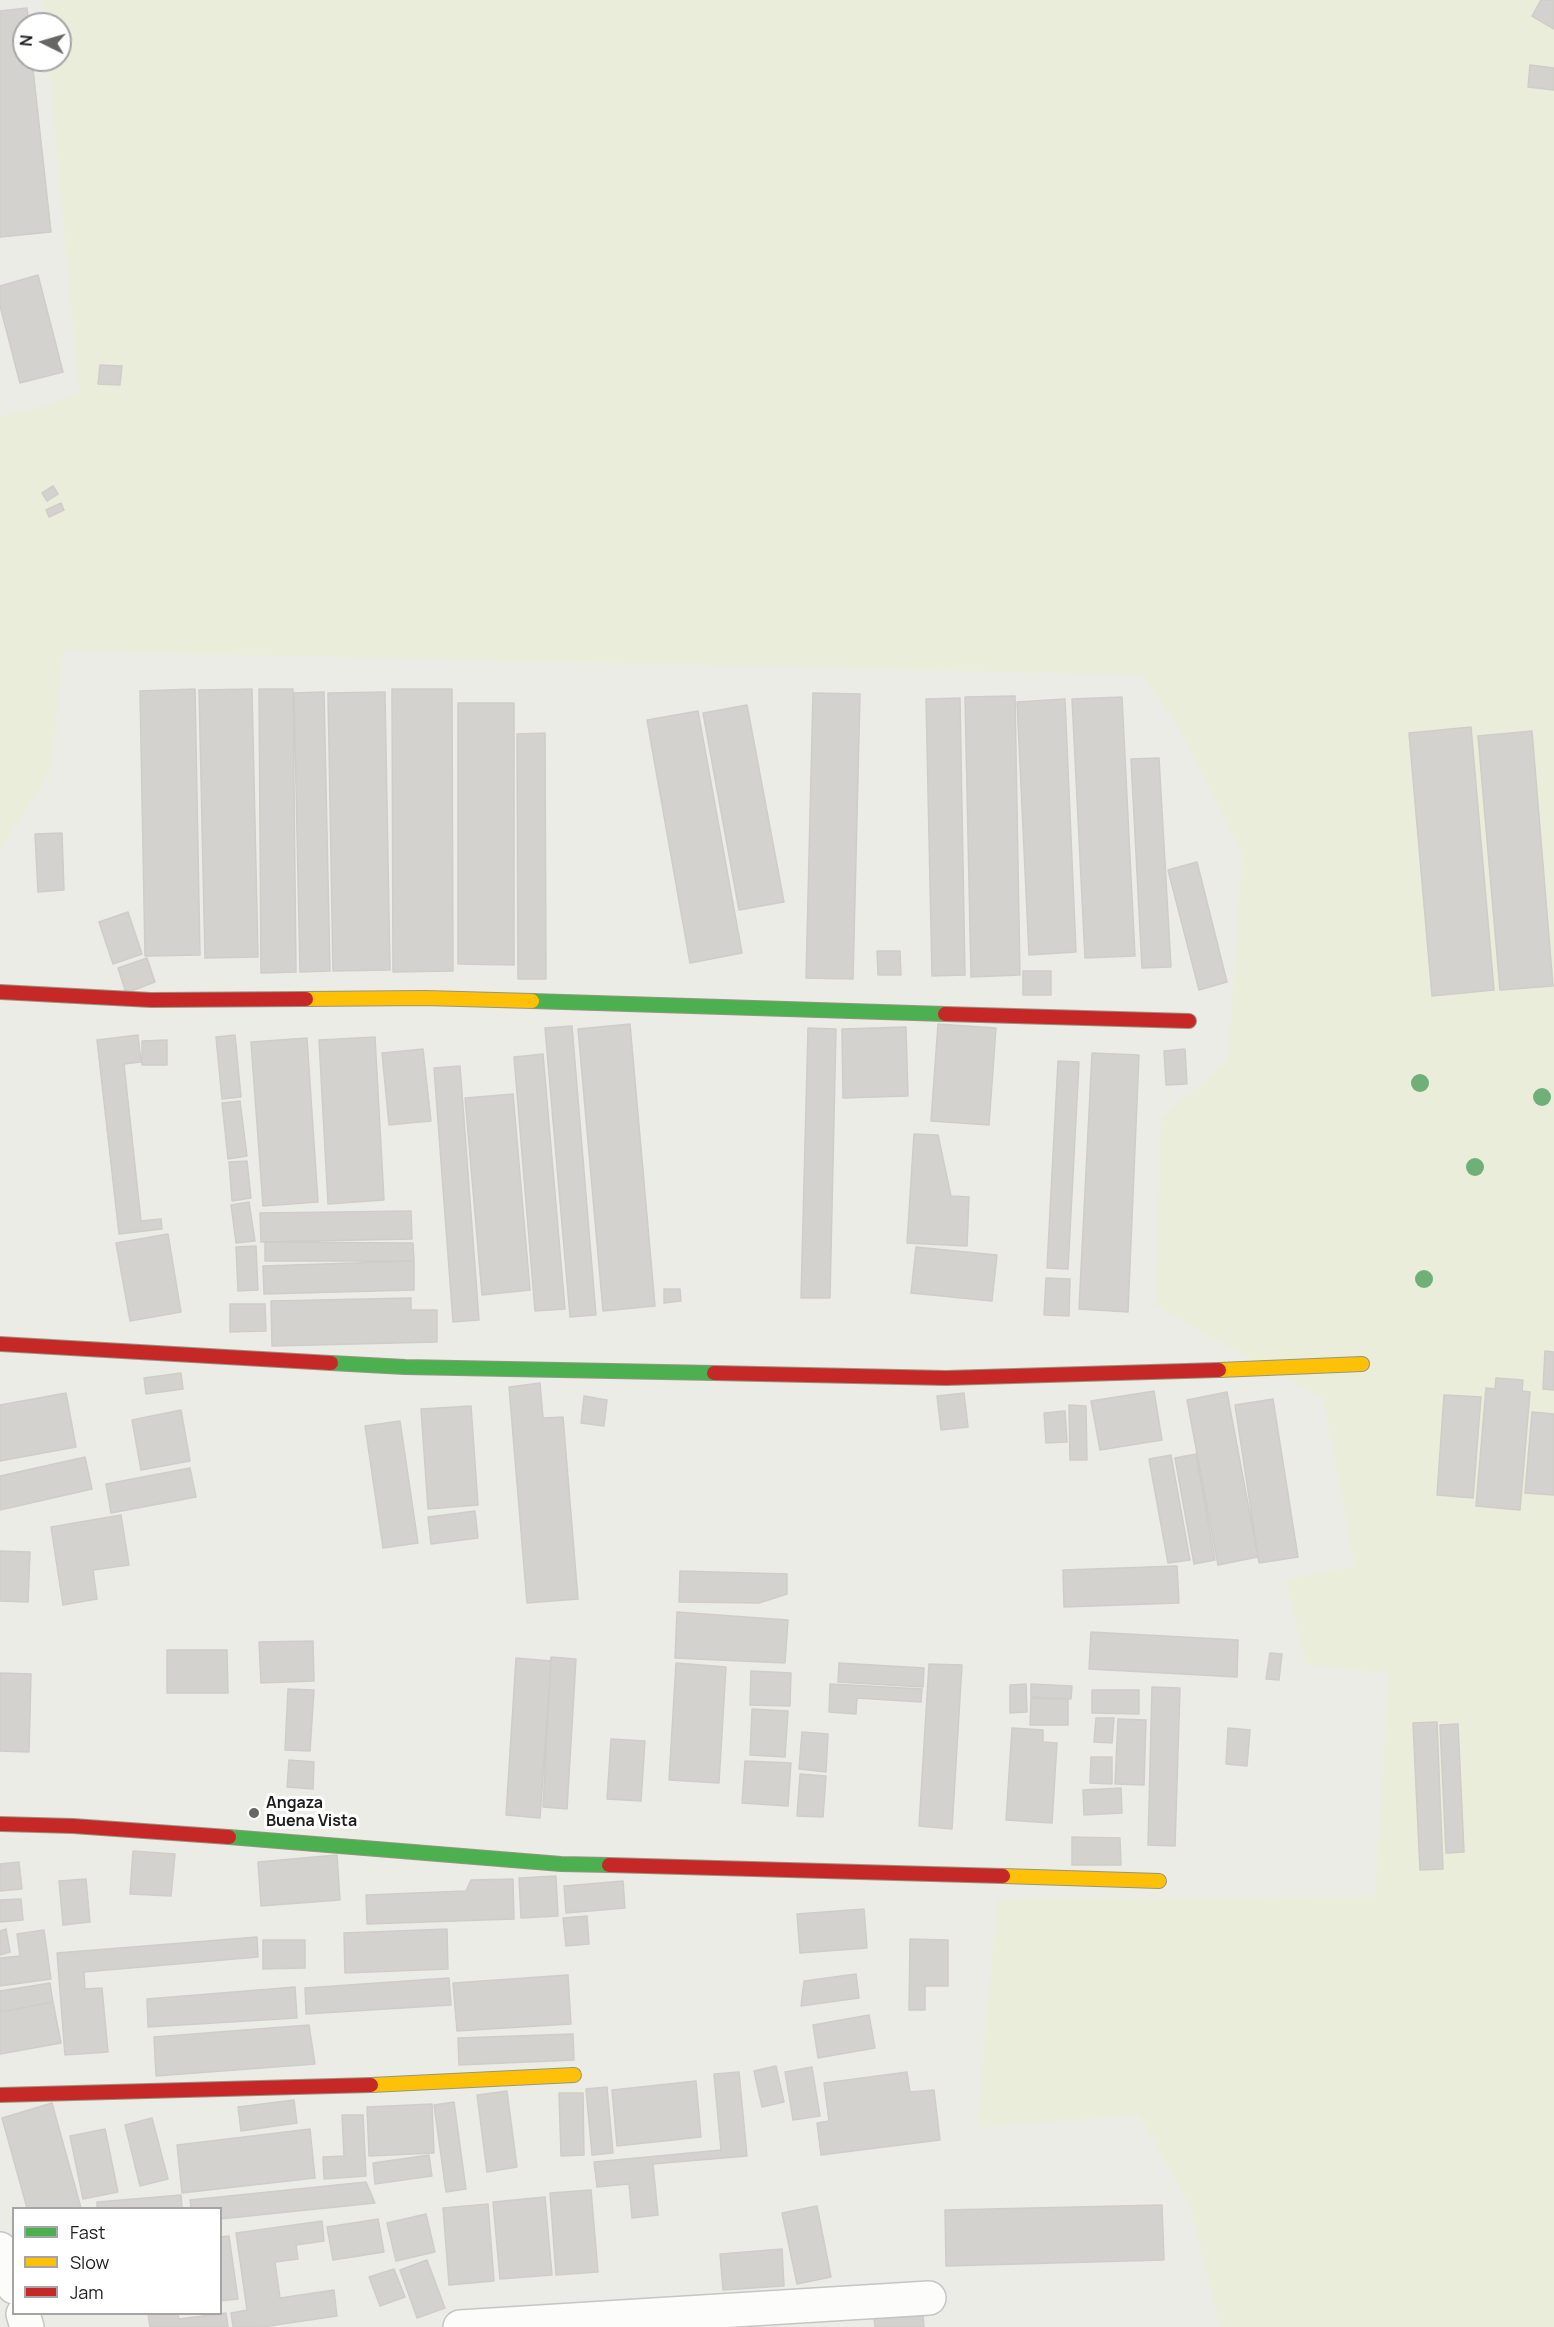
<!DOCTYPE html>
<style>
body{margin:0}
#map{position:relative;width:1554px;height:2327px;overflow:hidden;background:#ecece7;font-family:Manrope,sans-serif}
canvas{display:block}
.legend{position:absolute;left:12px;top:2207px;width:210px;height:108px;box-sizing:border-box;background:#fff;border:2px solid #a5a5a5;margin:0;padding:8px 10px;list-style:none;font-size:18px;color:#1e1e1e}
.legend li{display:flex;align-items:center;gap:12px;height:30px}
.legend b{width:30px;border:2px solid #a5a5a5}
.north{position:absolute;left:12px;top:12px;width:60px;height:60px;box-sizing:border-box;background:#fff;border:2px solid #a5a5a5;border-radius:50%;rotate:275deg;font-size:16px;font-weight:700;line-height:24px;text-align:center;color:#1e1e1e}
.north::after{content:'';display:block;margin:auto;width:21px;height:27px;background:#666664;clip-path:polygon(50% 0,100% 100%,50% 72%,0 100%)}
</style>
<div id="map">
<canvas width="1554" height="2327"></canvas>
<ul class="legend">
<li><b style="height:8px;background:#4caf50"></b>Fast</li>
<li><b style="height:8px;background:#ffc107"></b>Slow</li>
<li><b style="height:8px;background:#c62828"></b>Jam</li>
</ul>
<div class="north">N</div>
</div>
<script>
const c = document.querySelector('canvas').getContext('2d');
c.lineJoin = 'round';
function fill(path, color) {
  c.fillStyle = color;
  c.fill(path, 'evenodd');
}
function stroke(path, color, width, dash) {
  c.strokeStyle = color;
  c.lineWidth = width;
  c.lineCap = dash ? 'butt' : 'round';
  c.setLineDash(dash || []);
  c.stroke(path);
}
function drawText(font, color, halo, rows, align = 'center') {
  c.font = font + ' Manrope,sans-serif';
  c.lineWidth = 6;
  c.setLineDash([]);
  c.textBaseline = 'middle';
  c.strokeStyle = halo;
  c.fillStyle = color;
  for (const [text, x, y, turn = 0] of rows) {
    c.save();
    c.translate(x, y);
    c.rotate((+turn || 0) * Math.PI / 180);
    c.textAlign = isNaN(turn) ? turn : align;
    if (halo) c.strokeText(text, 0, 0);
    c.fillText(text, 0, 0);
    c.restore();
  }
}
fill(new Path2D(`
 M 43,0 L 1554,0 L 1554,2327 L 1220,2327 L 1189,2205 L 1139,2115 L 977,2128 L 997,1899 L 1375,1897 L 1389,1674 L 1306,1665 L 1285,1580 L 1355,1565 L 1323,1399 L 1155,1306 L 1161,1118 L 1228,1061 L 1242,854 L 1183,735 L 1142,675 L 64,651 L 50,773 L 0,850 L 0,417 L 42,407 L 79,392 L 48,60 L 60,60 L 60,24 L 45,24 Z`), '#eaedda');
const building = new Path2D(`
 M 1541,0 L 1554,0 L 1554,29 L 1532,16 Z
 M 27,8 L 29,24 L 24,24 L 24,60 L 32,60 L 51,232 L 0,237 L 0,11 Z
 M 1530,65 L 1554,68 L 1554,90 L 1528,87 Z
 M 38,275 L 63,372 L 20,383 L 0,306 L 0,286 Z
 M 100,365 L 122,366 L 120,385 L 98,384 Z
 M 53,486 L 58,494 L 47,501 L 42,493 Z
 M 61,503 L 64,510 L 49,517 L 46,510 Z
 M 195,689 L 200,955 L 145,956 L 140,691 Z
 M 252,689 L 258,957 L 205,958 L 199,690 Z
 M 259,689 L 293,689 L 296,972 L 261,973 Z
 M 392,689 L 452,689 L 453,971 L 393,972 Z
 M 324,692 L 330,971 L 300,972 L 294,693 Z
 M 385,692 L 390,970 L 333,971 L 328,693 Z
 M 813,693 L 860,694 L 853,979 L 806,978 Z
 M 1015,696 L 1020,975 L 971,977 L 965,697 Z
 M 1122,697 L 1135,956 L 1085,958 L 1072,699 Z
 M 960,698 L 965,975 L 932,976 L 926,699 Z
 M 1065,699 L 1076,952 L 1029,955 L 1017,702 Z
 M 458,703 L 514,703 L 514,965 L 458,964 Z
 M 747,705 L 784,902 L 739,910 L 703,713 Z
 M 698,711 L 742,953 L 690,963 L 647,720 Z
 M 1471,727 L 1494,990 L 1432,996 L 1409,733 Z
 M 1532,731 L 1553,986 L 1500,990 L 1478,736 Z
 M 545,733 L 546,979 L 518,979 L 517,734 Z
 M 1159,758 L 1171,967 L 1142,968 L 1131,759 Z
 M 62,833 L 64,890 L 38,892 L 35,834 Z
 M 1197,862 L 1227,982 L 1199,990 L 1168,870 Z
 M 128,912 L 142,954 L 113,964 L 99,922 Z
 M 877,951 L 900,951 L 901,975 L 878,975 Z
 M 147,958 L 155,982 L 126,993 L 118,968 Z
 M 1023,971 L 1051,971 L 1051,995 L 1023,995 Z
 M 630,1024 L 655,1306 L 603,1311 L 578,1029 Z
 M 938,1024 L 996,1028 L 989,1125 L 931,1121 Z
 M 572,1026 L 596,1315 L 570,1317 L 545,1028 Z
 M 906,1027 L 908,1096 L 843,1098 L 842,1029 Z
 M 808,1028 L 836,1029 L 830,1298 L 801,1298 Z
 M 138,1035 L 141,1062 L 124,1064 L 141,1221 L 161,1219 L 162,1229 L 119,1234 L 97,1040 Z
 M 235,1035 L 241,1097 L 222,1099 L 216,1037 Z
 M 375,1037 L 384,1200 L 328,1204 L 319,1040 Z
 M 307,1038 L 318,1202 L 263,1206 L 251,1042 Z
 M 167,1040 L 167,1065 L 142,1065 L 142,1041 Z
 M 423,1049 L 431,1121 L 389,1125 L 382,1053 Z
 M 1185,1049 L 1187,1084 L 1166,1085 L 1164,1051 Z
 M 1092,1053 L 1139,1055 L 1128,1312 L 1079,1309 Z
 M 543,1054 L 565,1309 L 535,1311 L 514,1057 Z
 M 1058,1061 L 1079,1062 L 1068,1269 L 1047,1268 Z
 M 460,1066 L 479,1320 L 453,1322 L 434,1068 Z
 M 513,1094 L 530,1290 L 482,1295 L 465,1098 Z
 M 240,1101 L 247,1156 L 228,1159 L 222,1103 Z
 M 914,1134 L 938,1135 L 951,1196 L 969,1197 L 967,1246 L 907,1243 Z
 M 247,1161 L 251,1198 L 232,1201 L 229,1162 Z
 M 249,1202 L 255,1241 L 236,1243 L 231,1205 Z
 M 411,1211 L 412,1239 L 261,1242 L 260,1213 Z
 M 168,1234 L 181,1312 L 130,1321 L 116,1243 Z
 M 265,1242 L 413,1243 L 414,1261 L 265,1261 Z
 M 256,1246 L 258,1290 L 238,1291 L 236,1247 Z
 M 916,1247 L 997,1255 L 992,1301 L 911,1293 Z
 M 414,1261 L 414,1290 L 264,1294 L 263,1266 Z
 M 1046,1278 L 1070,1279 L 1069,1316 L 1044,1315 Z
 M 664,1289 L 680,1289 L 681,1301 L 664,1303 Z
 M 411,1298 L 411,1310 L 437,1310 L 437,1342 L 272,1346 L 271,1301 Z
 M 230,1304 L 265,1304 L 266,1331 L 230,1332 Z
 M 1545,1351 L 1554,1352 L 1554,1390 L 1543,1389 Z
 M 181,1373 L 183,1389 L 146,1394 L 144,1378 Z
 M 1496,1378 L 1523,1380 L 1522,1391 L 1530,1392 L 1520,1510 L 1476,1506 L 1486,1388 L 1495,1389 Z
 M 540,1383 L 543,1418 L 563,1417 L 578,1599 L 527,1603 L 509,1387 Z
 M 1154,1391 L 1162,1440 L 1100,1450 L 1091,1401 Z
 M 1227,1392 L 1258,1557 L 1218,1565 L 1187,1400 Z
 M 66,1393 L 76,1447 L 0,1461 L 0,1405 Z
 M 964,1393 L 968,1427 L 941,1430 L 937,1396 Z
 M 1444,1395 L 1481,1397 L 1473,1498 L 1437,1495 Z
 M 584,1396 L 607,1400 L 604,1426 L 581,1423 Z
 M 1273,1399 L 1298,1557 L 1259,1563 L 1235,1405 Z
 M 1069,1405 L 1086,1406 L 1087,1460 L 1070,1460 Z
 M 471,1406 L 478,1505 L 428,1509 L 421,1409 Z
 M 181,1410 L 190,1461 L 141,1470 L 132,1420 Z
 M 1065,1411 L 1067,1442 L 1046,1443 L 1044,1413 Z
 M 1532,1412 L 1554,1414 L 1554,1495 L 1525,1493 Z
 M 400,1421 L 418,1543 L 383,1548 L 365,1426 Z
 M 1196,1454 L 1215,1560 L 1194,1564 L 1175,1458 Z
 M 1171,1455 L 1190,1560 L 1168,1563 L 1149,1459 Z
 M 85,1457 L 92,1489 L 0,1510 L 0,1476 Z
 M 190,1468 L 196,1497 L 111,1513 L 106,1484 Z
 M 475,1511 L 478,1538 L 431,1544 L 428,1517 Z
 M 121,1515 L 129,1565 L 93,1570 L 97,1599 L 63,1605 L 51,1527 Z
 M 0,1551 L 30,1552 L 28,1602 L 0,1601 Z
 M 1177,1566 L 1179,1603 L 1064,1607 L 1063,1570 Z
 M 680,1571 L 787,1574 L 787,1594 L 759,1603 L 679,1602 Z
 M 677,1612 L 788,1620 L 785,1663 L 675,1658 Z
 M 1091,1632 L 1238,1640 L 1237,1677 L 1089,1669 Z
 M 313,1641 L 314,1681 L 261,1683 L 259,1642 Z
 M 167,1650 L 227,1650 L 228,1693 L 167,1693 Z
 M 1270,1653 L 1282,1654 L 1279,1680 L 1266,1679 Z
 M 551,1657 L 576,1659 L 567,1809 L 543,1807 Z
 M 516,1658 L 551,1661 L 540,1818 L 506,1815 Z
 M 676,1663 L 726,1667 L 719,1783 L 669,1780 Z
 M 839,1663 L 924,1668 L 923,1687 L 838,1682 Z
 M 929,1664 L 962,1665 L 952,1829 L 919,1826 Z
 M 751,1671 L 791,1673 L 790,1706 L 750,1705 Z
 M 0,1673 L 31,1674 L 29,1752 L 0,1751 Z
 M 830,1684 L 922,1689 L 921,1702 L 857,1698 L 856,1714 L 829,1712 Z
 M 1026,1684 L 1027,1712 L 1010,1713 L 1010,1685 Z
 M 1031,1684 L 1072,1686 L 1071,1699 L 1031,1697 Z
 M 1152,1687 L 1180,1688 L 1175,1846 L 1148,1845 Z
 M 288,1689 L 314,1690 L 310,1751 L 285,1750 Z
 M 1092,1690 L 1139,1690 L 1139,1714 L 1092,1713 Z
 M 1031,1698 L 1068,1699 L 1068,1725 L 1030,1725 Z
 M 752,1709 L 788,1711 L 785,1757 L 750,1755 Z
 M 1096,1718 L 1114,1718 L 1112,1743 L 1094,1742 Z
 M 1118,1719 L 1146,1720 L 1144,1785 L 1115,1784 Z
 M 1437,1722 L 1443,1869 L 1420,1870 L 1413,1723 Z
 M 1458,1724 L 1464,1852 L 1446,1853 L 1440,1725 Z
 M 1012,1728 L 1043,1730 L 1043,1742 L 1057,1743 L 1052,1823 L 1006,1820 Z
 M 1228,1728 L 1250,1730 L 1247,1766 L 1226,1764 Z
 M 802,1732 L 828,1734 L 826,1772 L 799,1769 Z
 M 611,1739 L 645,1741 L 641,1801 L 607,1799 Z
 M 1091,1757 L 1112,1757 L 1112,1784 L 1090,1783 Z
 M 289,1760 L 314,1762 L 313,1789 L 287,1787 Z
 M 745,1761 L 791,1763 L 788,1806 L 742,1803 Z
 M 800,1774 L 826,1776 L 823,1817 L 797,1816 Z
 M 1121,1788 L 1122,1813 L 1084,1815 L 1083,1790 Z
 M 1072,1837 L 1120,1838 L 1121,1865 L 1072,1865 Z
 M 133,1851 L 175,1854 L 171,1896 L 130,1894 Z
 M 337,1855 L 340,1900 L 261,1906 L 258,1862 Z
 M 19,1862 L 22,1889 L 0,1891 L 0,1864 Z
 M 556,1876 L 558,1916 L 521,1918 L 519,1878 Z
 M 86,1879 L 90,1922 L 63,1925 L 59,1881 Z
 M 513,1879 L 514,1919 L 367,1924 L 366,1895 L 466,1891 L 471,1880 Z
 M 623,1881 L 625,1908 L 566,1913 L 564,1886 Z
 M 21,1899 L 23,1920 L 0,1922 L 0,1900 Z
 M 864,1909 L 867,1948 L 800,1953 L 797,1914 Z
 M 587,1916 L 589,1944 L 566,1946 L 563,1918 Z
 M 6,1929 L 10,1952 L 0,1955 L 0,1931 Z
 M 447,1929 L 448,1969 L 345,1973 L 344,1933 Z
 M 44,1930 L 51,1979 L 0,1986 L 0,1958 L 20,1956 L 17,1934 Z
 M 257,1937 L 258,1957 L 84,1972 L 85,1989 L 102,1988 L 108,2052 L 65,2055 L 57,1953 Z
 M 910,1939 L 948,1940 L 948,1986 L 925,1986 L 925,2010 L 909,2010 Z
 M 263,1940 L 305,1940 L 305,1968 L 263,1969 Z
 M 856,1974 L 859,1998 L 801,2006 L 804,1981 Z
 M 568,1975 L 571,2024 L 457,2031 L 453,1983 Z
 M 449,1978 L 451,2005 L 306,2014 L 305,1988 Z
 M 50,1983 L 53,2002 L 0,2012 L 0,1991 Z
 M 295,1987 L 297,2018 L 148,2027 L 147,1999 Z
 M 53,2002 L 61,2043 L 0,2054 L 0,2012 Z
 M 869,2015 L 875,2048 L 818,2058 L 813,2025 Z
 M 309,2025 L 315,2064 L 156,2076 L 154,2037 Z
 M 573,2034 L 574,2060 L 459,2065 L 458,2038 Z
 M 776,2066 L 784,2102 L 762,2107 L 754,2071 Z
 M 812,2067 L 820,2116 L 793,2120 L 785,2072 Z
 M 739,2072 L 747,2156 L 653,2164 L 658,2215 L 632,2218 L 629,2184 L 597,2187 L 594,2162 L 721,2150 L 714,2074 Z
 M 907,2072 L 910,2092 L 934,2090 L 940,2140 L 821,2155 L 817,2123 L 829,2121 L 824,2083 Z
 M 696,2081 L 701,2137 L 617,2146 L 612,2090 Z
 M 607,2087 L 613,2153 L 592,2155 L 586,2089 Z
 M 507,2091 L 517,2167 L 487,2172 L 477,2095 Z
 M 559,2093 L 583,2093 L 584,2155 L 561,2156 Z
 M 294,2100 L 297,2123 L 241,2131 L 238,2107 Z
 M 454,2102 L 466,2189 L 446,2192 L 434,2105 Z
 M 52,2103 L 81,2208 L 27,2208 L 2,2118 Z
 M 432,2104 L 434,2153 L 369,2156 L 367,2107 Z
 M 342,2115 L 363,2115 L 366,2176 L 324,2179 L 323,2157 L 344,2156 Z
 M 152,2118 L 168,2179 L 140,2186 L 125,2125 Z
 M 105,2129 L 118,2192 L 83,2199 L 70,2136 Z
 M 310,2129 L 315,2178 L 182,2193 L 177,2145 Z
 M 429,2155 L 432,2176 L 375,2184 L 373,2163 Z
 M 366,2182 L 375,2203 L 220,2219 L 220,2208 L 191,2208 L 190,2200 Z
 M 591,2190 L 598,2272 L 556,2275 L 550,2193 Z
 M 181,2195 L 182,2208 L 97,2208 L 97,2202 Z
 M 545,2197 L 552,2275 L 500,2279 L 493,2202 Z
 M 488,2204 L 494,2281 L 449,2285 L 443,2208 Z
 M 1162,2205 L 1164,2260 L 946,2266 L 945,2210 Z
 M 817,2206 L 831,2277 L 797,2284 L 782,2213 Z
 M 426,2214 L 435,2252 L 396,2261 L 387,2223 Z
 M 378,2219 L 384,2252 L 333,2260 L 327,2227 Z
 M 322,2221 L 324,2241 L 296,2245 L 298,2259 L 275,2262 L 280,2298 L 334,2290 L 337,2316 L 262,2327 L 233,2327 L 231,2313 L 247,2310 L 236,2233 Z
 M 229,2236 L 238,2299 L 220,2301 L 220,2237 Z
 M 782,2249 L 784,2286 L 723,2290 L 720,2254 Z
 M 427,2260 L 445,2308 L 417,2318 L 400,2270 Z
 M 394,2269 L 405,2297 L 380,2306 L 369,2277 Z
 M 226,2313 L 228,2327 L 150,2327 L 148,2314 L 178,2314 L 179,2319 Z
 M 923,2316 L 924,2327 L 875,2327 L 874,2318 Z`);
fill(building, '#d3d2ce');
stroke(building, '#cfcdc8', 1.5);
const street = new Path2D(`
 M 0,2249 L 14,2287
 M 23,2314 L 27,2327
 M 460,2327 L 929,2298`);
const fast = new Path2D(`
 M 532,1001 L 945,1014
 M 331,1363 L 405,1367 L 714,1373
 M 229,1837 L 561,1864 L 609,1865`);
const slow = new Path2D(`
 M 306,999 L 425,998 L 532,1001
 M 1219,1370 L 1362,1364
 M 1003,1876 L 1159,1881
 M 371,2085 L 574,2075`);
const jam = new Path2D(`
 M 0,992 L 151,1000 L 306,999
 M 945,1014 L 1189,1021
 M 0,1344 L 331,1363
 M 714,1373 L 946,1378 L 1219,1370
 M 0,1824 L 73,1826 L 229,1837
 M 609,1865 L 1003,1876
 M 0,2095 L 371,2085`);
stroke(street, '#c5c5c3', 36);
stroke(fast, '#93977e', 16);
stroke(slow, '#93977e', 16);
stroke(jam, '#93977e', 16);
stroke(street, '#fcfcfb', 33);
stroke(fast, '#4caf50', 14);
stroke(slow, '#ffc107', 14);
stroke(jam, '#c62828', 14);
c.fillStyle = '#70b078';
for (const [x, y] of [
 [1420,1083],
 [1542,1097],
 [1475,1167],
 [1424,1279]
]) {
  c.beginPath();
  c.arc(x, y, 9, 0, 2 * Math.PI);
  c.fill();
}
for (const [x, y, r, color] of [
 [254,1813,6,"#666664"]
]) {
  const dot = new Path2D();
  dot.arc(x, y, r, 0, 2 * Math.PI);
  c.fillStyle = color;
  c.fill(dot);
  stroke(dot, '#fff', 2);
}
drawText('bold 16px', '#1e1e1e', '#fff', [
 ["Angaza",266,1804],
 ["Buena Vista",266,1822]
], 'left');
</script>
